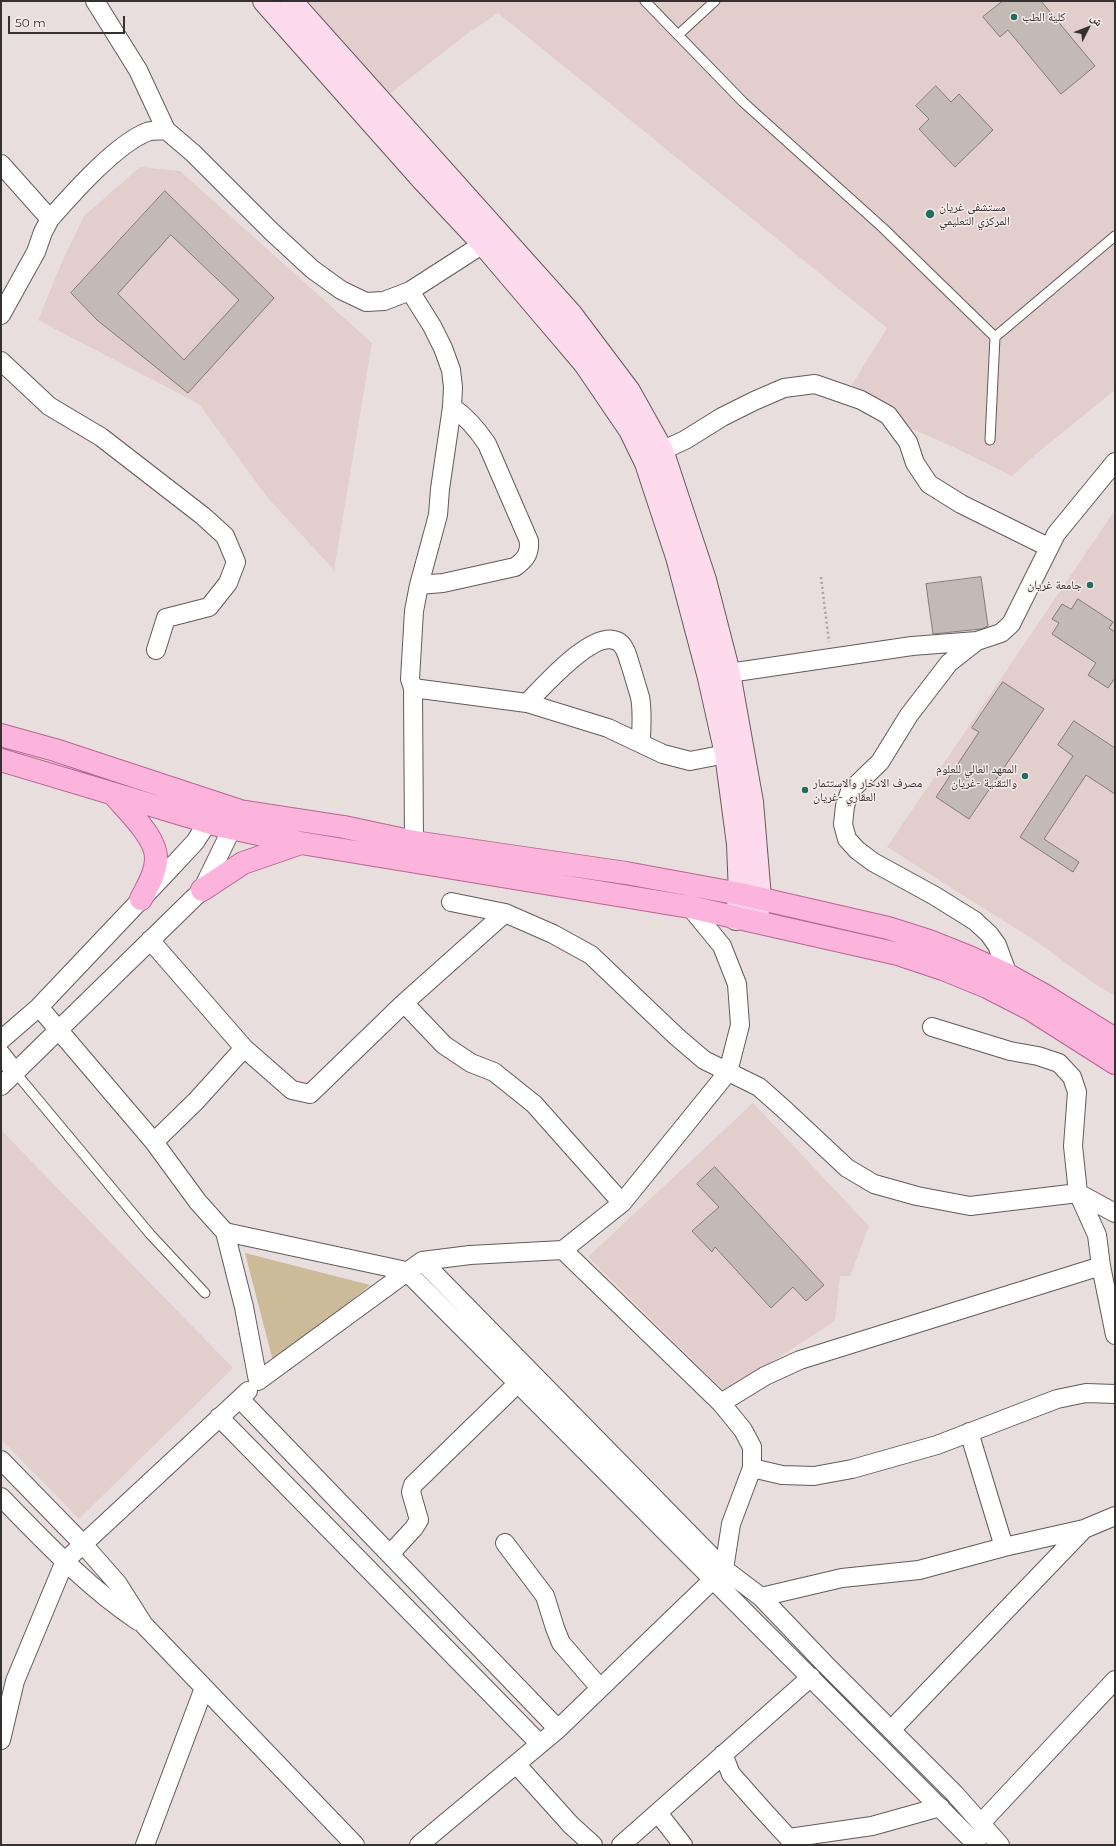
<!DOCTYPE html>
<meta charset="utf-8">
<style>
body{margin:0}
#map{position:relative;width:1116px;height:1846px;overflow:hidden;background:#e9dede;font-family:Montserrat,"Noto Naskh Arabic",sans-serif}
canvas{display:block}
.frame{position:absolute;inset:0;border:2px solid #353131;pointer-events:none}
.north{position:absolute;left:1068px;top:8px;width:40px;height:40px;-webkit-text-stroke:3px #f6ebeb;paint-order:stroke;rotate:48deg;font-size:11px;font-weight:700;line-height:16px;text-align:center;color:#353131}
.north::after{content:'';display:block;margin:auto;width:14px;height:18px;background:#353131;clip-path:polygon(50% 0,100% 100%,50% 72%,0 100%)}
.scale{position:absolute;left:8px;top:16px;width:117px;height:18px;box-sizing:border-box;border:2px solid #353131;border-top:0;padding-left:5px;font-size:12px;line-height:14px;white-space:nowrap;color:#353131;-webkit-text-stroke:3px #f6ebeb;paint-order:stroke}
</style>
<div id="map">
<canvas width="1116" height="1846"></canvas>
<div class="frame"></div>
<div class="north">ش</div>
<div class="scale">50 m</div>
</div>
<script>
const c = document.querySelector('canvas').getContext('2d');
c.lineJoin = 'round';
function fill(path, color) {
  c.fillStyle = color;
  c.fill(path, 'evenodd');
}
function stroke(path, color, width, dash) {
  c.strokeStyle = color;
  c.lineWidth = width;
  c.lineCap = dash ? 'butt' : 'round';
  c.setLineDash(dash || []);
  c.stroke(path);
}
function drawText(font, color, halo, rows, align = 'center') {
  c.font = font + ' Montserrat,"Noto Naskh Arabic",sans-serif';
  c.lineWidth = 3;
  c.setLineDash([]);
  c.textBaseline = 'middle';
  c.strokeStyle = halo;
  c.fillStyle = color;
  for (const [text, x, y, turn = 0] of rows) {
    c.save();
    c.translate(x, y);
    c.rotate((+turn || 0) * Math.PI / 180);
    c.textAlign = isNaN(turn) ? turn : align;
    if (halo) c.strokeText(text, 0, 0);
    c.fillText(text, 0, 0);
    c.restore();
  }
}
fill(new Path2D(`
 M 300,1 L 1115,1 L 1115,390 L 1036,454 L 1012,476 L 951,446 L 843,399 L 887,328 L 498,13 L 467,34 L 383,99 Z
 M 140,167 L 180,171 L 372,343 L 334,570 L 267,497 L 199,404 L 38,320 L 62,262 L 84,216 Z
 M 1115,510 L 1115,995 L 1099,987 L 1037,942 L 887,847 Z
 M 753,1103 L 869,1226 L 850,1276 L 840,1276 L 835,1321 L 725,1392 L 588,1257 Z
 M 1,1130 L 233,1368 L 79,1519 L 1,1439 Z`), '#e2cecd');
fill(new Path2D(`
 M 245,1253 L 370,1285 L 274,1365 Z`), '#cbbb99');
const building = new Path2D(`
 M 1003,1 L 1041,1 L 1095,66 L 1061,94 L 1008,30 L 1000,37 L 983,17 Z
 M 936,86 L 951,102 L 959,94 L 993,130 L 955,167 L 919,129 L 929,119 L 916,106 Z
 M 165,191 L 274,298 L 188,393 L 97,320 L 71,293 ZM 171,235 L 239,300 L 184,360 L 118,294 Z
 M 981,577 L 988,626 L 981,629 L 933,634 L 926,584 Z
 M 1078,599 L 1113,622 L 1109,628 L 1115,632 L 1115,678 L 1108,688 L 1088,675 L 1096,663 L 1052,634 L 1059,623 L 1052,619 L 1062,604 L 1071,609 Z
 M 1003,682 L 1044,709 L 969,819 L 936,797 L 979,732 L 972,728 Z
 M 1074,721 L 1115,748 L 1115,794 L 1086,775 L 1044,839 L 1079,862 L 1073,872 L 1020,837 L 1073,756 L 1058,745 Z
 M 715,1167 L 824,1285 L 806,1301 L 793,1287 L 771,1308 L 715,1247 L 712,1252 L 692,1231 L 719,1207 L 697,1184 Z`);
fill(building, '#c3bab5');
stroke(building, '#837b76', 1);
const service = new Path2D(`
 M 645,1 L 743,102 L 883,228 L 995,337 L 1115,236
 M 678,35 L 715,1
 M 990,440 L 995,337
 M 15,1072 L 150,1234 L 205,1293`);
const minor = new Path2D(`
 M 95,1 L 138,70 L 166,130
 M 1,164 L 50,219 L 43,232 L 36,252 L 1,315
 M 50,219 C 72,194 116,144 147,132 C 152,130 160,131 166,130 L 193,153 L 271,231 L 312,269 L 341,290 L 366,302 L 384,301 L 410,291 L 483,244
 M 410,291 L 432,326 L 443,348 L 451,370 L 453,387 L 452,407 L 440,489 L 438,515 L 419,585 L 414,611 L 410,679 L 413,688 L 414,842
 M 1,361 L 49,406 L 101,437 L 203,516 L 225,536 L 236,562 L 228,583 L 209,607 L 166,618 L 156,650
 M 650,456 L 685,440 L 722,417 L 754,401 L 784,388 L 815,384 L 861,400 L 888,415 L 908,442 L 915,463 L 929,484 L 961,504 L 1048,547
 M 419,585 L 443,583 L 515,567 C 525,560 530,554 529,541 L 487,444 C 477,429 467,417 452,407
 M 729,673 L 912,646 L 977,641
 M 413,688 L 527,703 L 608,728 L 663,754 L 690,761 L 726,754
 M 527,703 C 543,687 593,629 617,641 C 626,645 628,659 631,667 C 634,677 637,687 640,697 C 643,712 641,728 641,743
 M 451,902 L 505,913 L 553,934 L 591,955 L 676,1036 L 704,1060 L 759,1087 L 786,1111 L 847,1168 L 874,1184 L 917,1196 L 970,1206 L 1078,1193 L 1073,1146 L 1077,1092 L 1072,1077 L 1059,1063 L 1038,1056 L 1010,1051 L 932,1027
 M 150,940 L 244,1048 L 292,1090 L 310,1094 L 404,1003 L 505,913
 M 1008,975 L 997,945 L 989,934 L 975,921 L 935,896 L 873,862 L 857,850 L 847,839 L 843,824 L 845,806 L 850,791 L 880,762 L 909,715 L 949,663 L 977,641 L 1001,633 L 1011,624 L 1056,534 L 1115,462
 M 404,1003 L 444,1045 L 471,1063 L 494,1072 L 534,1104 L 622,1203
 M 39,1007 L 154,1142 L 198,1202 L 225,1232 L 244,1307 L 258,1381 L 422,1261 L 470,1255 L 563,1250 L 721,1403 L 743,1430 L 752,1447 L 752,1468 L 731,1524 L 724,1569 L 558,1729 L 419,1845
 M 1,1040 L 39,1007 L 168,871 L 195,842 L 215,811
 M 1,1054 L 15,1072
 M 1,1086 L 202,890 L 238,816
 M 154,1142 L 196,1101 L 244,1048
 M 1078,1193 L 1115,1213
 M 225,1232 L 406,1271 L 977,1845
 M 563,1250 L 622,1203 L 728,1072 L 740,1025 L 737,984 L 722,946 L 690,907
 M 422,1261 L 724,1569 L 761,1597 L 825,1664 L 955,1794 L 1000,1845
 M 1101,1266 L 1115,1335
 M 240,1399 L 558,1729
 M 721,1403 L 765,1376 L 800,1360 L 1101,1266 L 1097,1235 L 1078,1193
 M 219,1417 L 540,1744
 M 969,1432 L 1004,1547
 M 1,1460 L 82,1543 L 118,1584 L 144,1625 L 355,1845
 M 752,1468 L 782,1475 L 814,1476 L 852,1469 L 937,1445 L 1057,1399 L 1086,1393 L 1115,1394
 M 1,1497 C 44,1541 87,1587 138,1621
 M 505,1543 L 545,1596 L 555,1628 L 561,1643 L 600,1688
 M 390,1554 L 414,1528 L 419,1520 L 411,1492 L 413,1485 L 518,1383
 M 761,1597 L 842,1578 L 919,1570 L 1004,1547 L 1084,1529 L 1115,1516
 M 891,1730 L 1084,1529
 M 1,1740 L 15,1681 L 65,1561 L 248,1391
 M 723,1754 L 731,1774 L 762,1809 L 795,1845
 M 517,1765 L 571,1825 L 593,1845
 M 658,1813 L 683,1845
 M 981,1823 L 1115,1680
 M 789,1838 L 872,1826 L 940,1807
 M 145,1845 L 204,1688
 M 621,1845 L 811,1677`);
const secondary = new Path2D(`
 M 264,1 L 422,179 L 483,244 L 546,318 L 585,364 L 630,430 L 646,463 L 677,557 L 709,678 L 726,754 L 738,844 L 740,894 L 736,919
 M 291,1 L 571,314 L 629,391 L 662,450 L 705,580 L 729,673 L 752,802 L 760,898 L 757,916`);
const primary = new Path2D(`
 M 1,735 L 55,750 L 240,811 L 344,827 L 414,842 L 626,873 L 740,894 L 888,928 L 929,941 L 969,957 L 1008,975 L 1044,995 L 1115,1039
 M 1,760 L 221,826 L 301,843 L 690,907 L 898,954 L 943,969 L 987,987 L 1030,1009 L 1115,1063
 M 114,795 C 127,810 156,837 156,858 C 156,873 147,887 141,899
 M 202,890 L 243,863 L 301,843`);
stroke(service, '#635a59', 11);
stroke(minor, '#635a59', 20);
stroke(secondary, '#635a59', 24);
stroke(primary, '#b66691', 24);
stroke(new Path2D(`
 M 821,577 L 829,642`), '#aba2a2', 2.5, [2, 3]);
stroke(service, '#fff', 9);
stroke(minor, '#fff', 18);
stroke(secondary, '#fedaed', 22);
stroke(primary, '#fdb4dc', 22);
for (const [x, y, r, color] of [
 [1014,17,4,"#246b60"],
 [930,214,5,"#246b60"],
 [1090,585,4,"#246b60"],
 [1025,776,4,"#246b60"],
 [805,790,4,"#246b60"]
]) {
  const dot = new Path2D();
  dot.arc(x, y, r, 0, 2 * Math.PI);
  c.fillStyle = color;
  c.fill(dot);
  stroke(dot, '#f6ebeb', 1.5);
}
drawText('12px', '#353131', '#f6ebeb', [
 ["كلية الطب",1022,17],
 ["مستشفى غريان",939,207],
 ["المركزي التعليمي",939,221],
 ["جامعة غريان",1082,585,"right"],
 ["المعهد العالي للعلوم",1017,769,"right"],
 ["والتقنية -غريان",1017,783,"right"],
 ["مصرف الادخار والاستثمار",813,783],
 ["العقاري -غريان",813,797]
], 'left');
</script>
